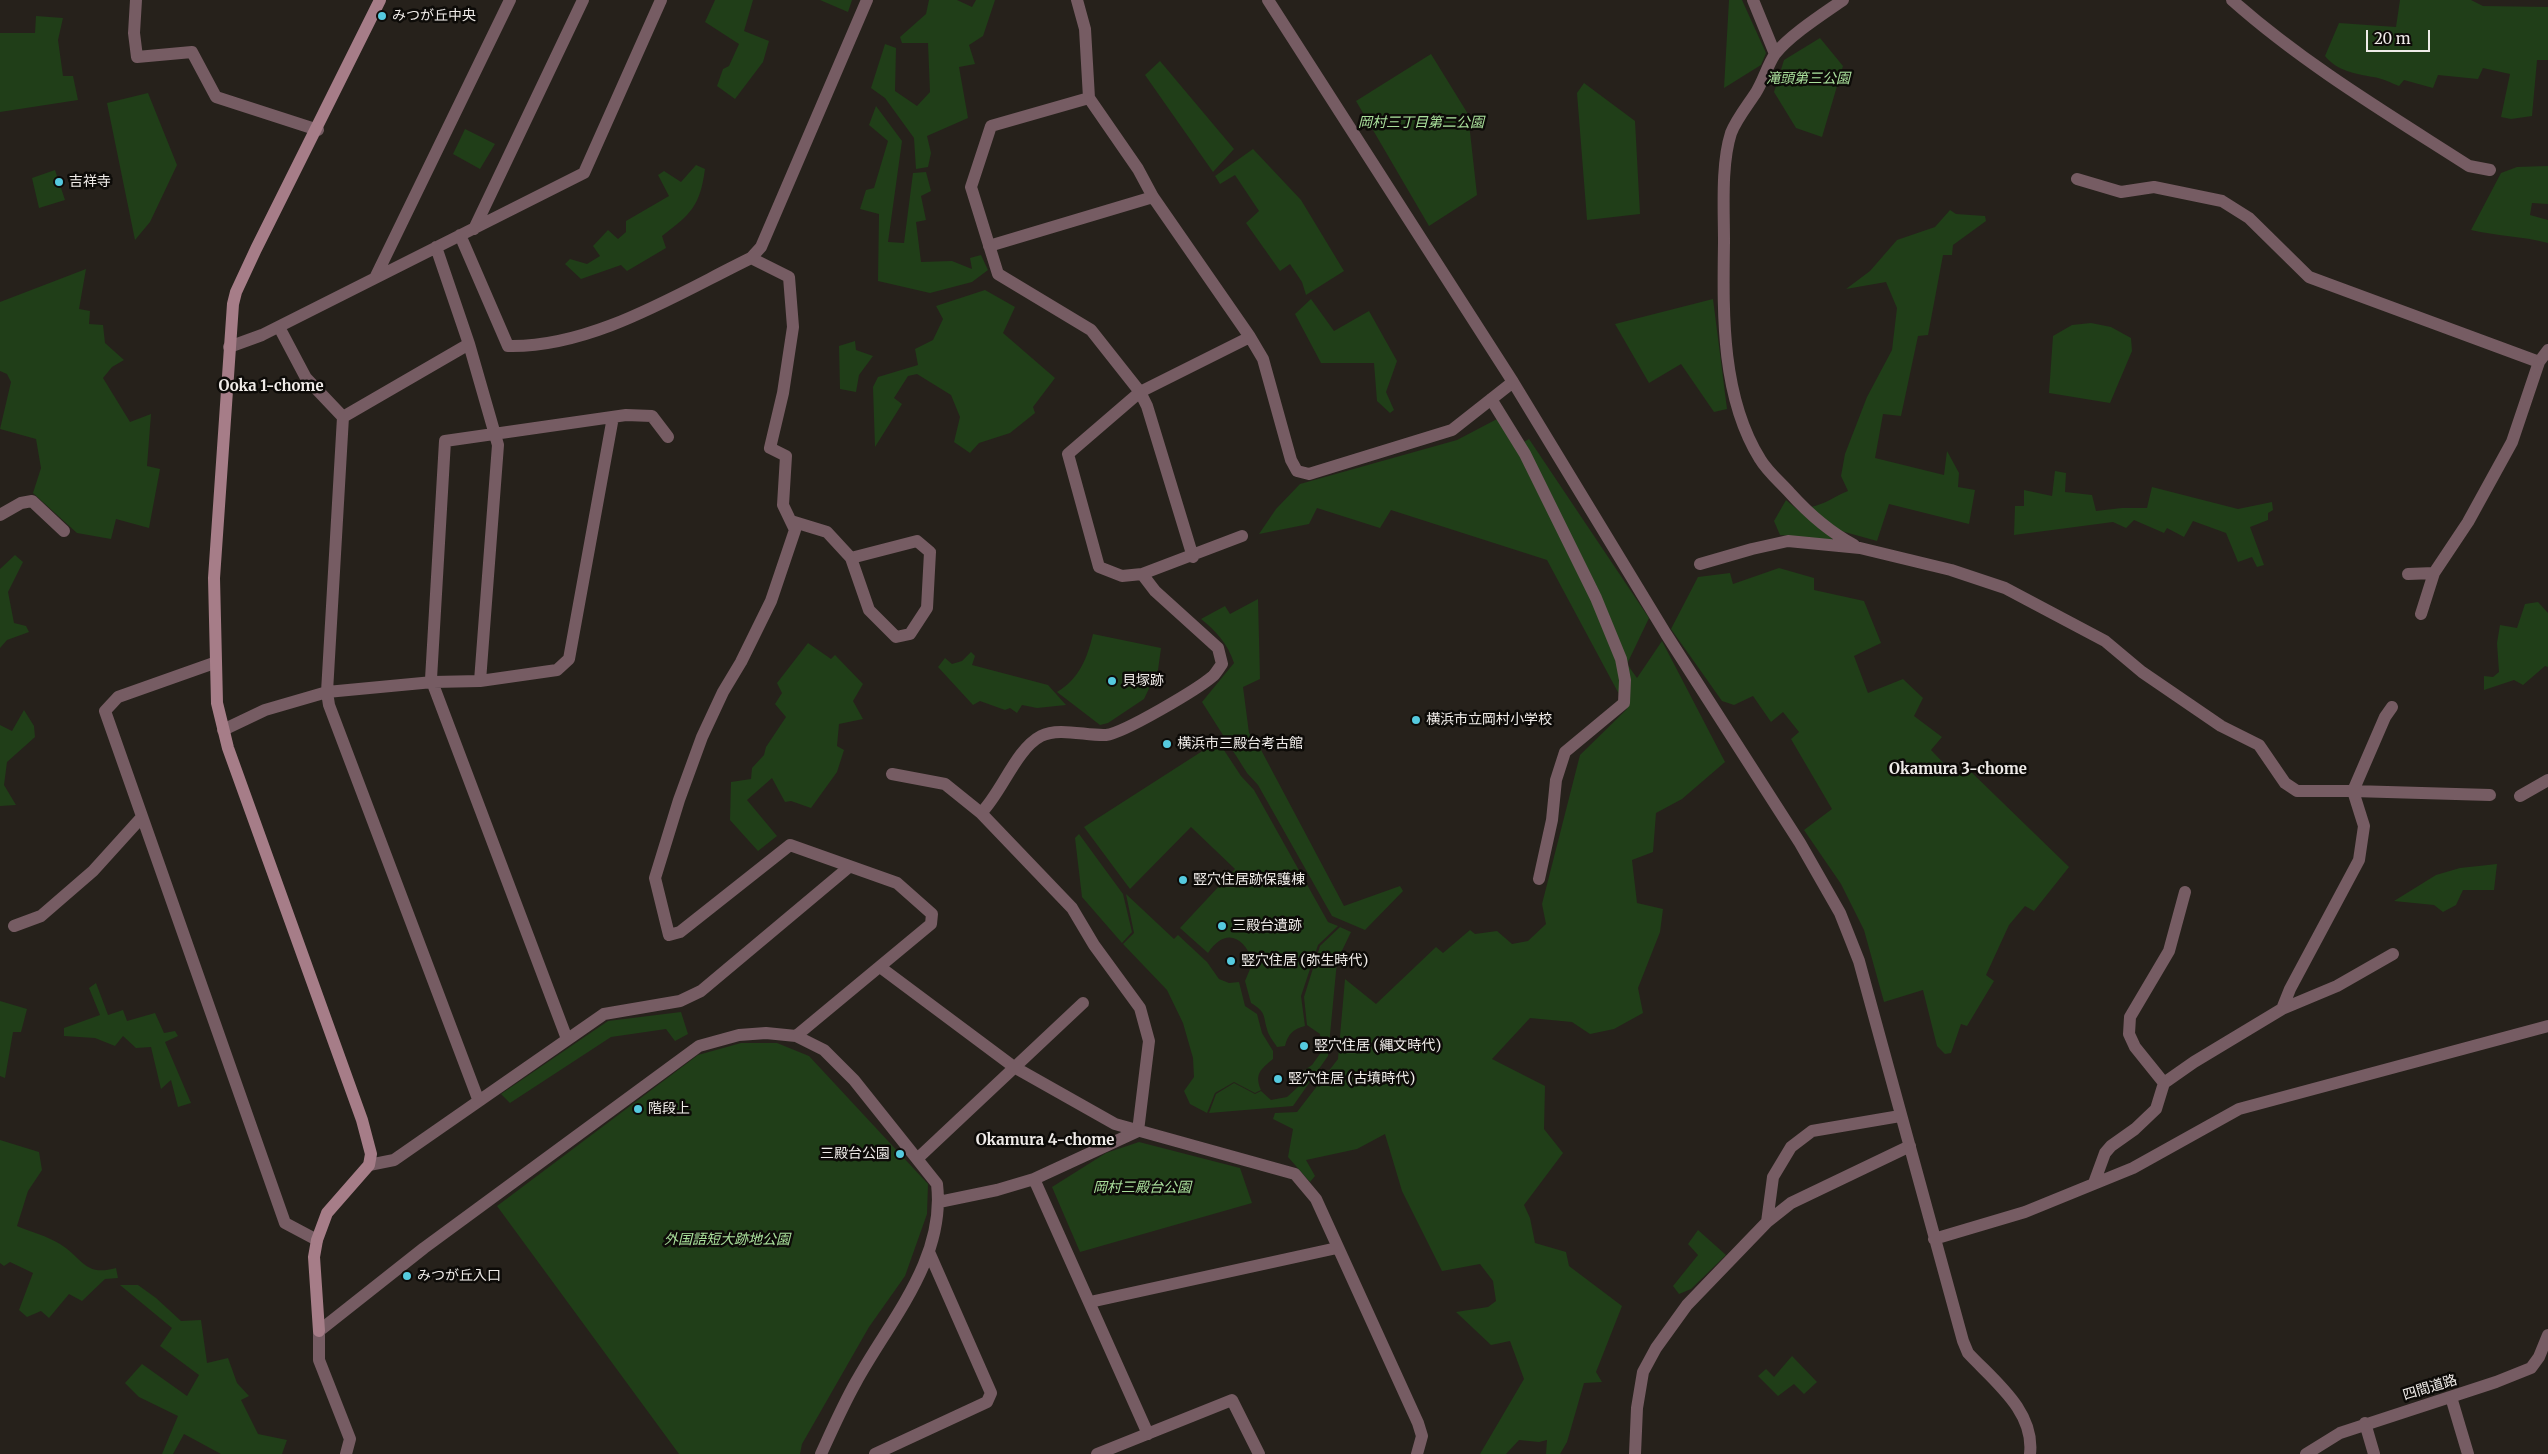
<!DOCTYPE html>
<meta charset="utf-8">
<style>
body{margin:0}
#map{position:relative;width:2548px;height:1454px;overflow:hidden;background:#26211b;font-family:Merriweather,serif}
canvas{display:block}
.scale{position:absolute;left:2366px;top:30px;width:64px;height:22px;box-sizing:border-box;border:2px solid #efebe8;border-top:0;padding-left:6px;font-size:15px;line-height:18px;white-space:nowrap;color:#efebe8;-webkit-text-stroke:4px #0d0b08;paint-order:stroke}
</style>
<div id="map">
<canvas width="2548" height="1454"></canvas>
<div class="scale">20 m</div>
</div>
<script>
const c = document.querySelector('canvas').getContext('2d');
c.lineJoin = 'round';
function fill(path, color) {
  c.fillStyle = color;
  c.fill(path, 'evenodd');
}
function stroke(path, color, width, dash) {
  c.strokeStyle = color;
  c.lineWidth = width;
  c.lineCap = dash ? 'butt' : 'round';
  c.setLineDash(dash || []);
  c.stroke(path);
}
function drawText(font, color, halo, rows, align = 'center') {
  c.font = font + ' Merriweather,"Noto Sans JP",serif';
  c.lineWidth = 5;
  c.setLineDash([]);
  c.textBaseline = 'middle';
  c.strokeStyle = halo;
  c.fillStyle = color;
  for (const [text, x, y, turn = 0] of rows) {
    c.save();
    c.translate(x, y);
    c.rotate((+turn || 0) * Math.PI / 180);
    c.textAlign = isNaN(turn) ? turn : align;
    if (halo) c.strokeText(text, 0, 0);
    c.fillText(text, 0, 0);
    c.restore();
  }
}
fill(new Path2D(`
 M 715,0 L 753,0 L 744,31 L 769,41 L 763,62 L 735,99 L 717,86 L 723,69 L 729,66 L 739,44 L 705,22 Z
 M 820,0 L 852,0 L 848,12 Z
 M 929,0 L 957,0 L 972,7 L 976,0 L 995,0 L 983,36 L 969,45 L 975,64 L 959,67 L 968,118 L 927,136 L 931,153 L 928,167 L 916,169 L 914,138 L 885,98 L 871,88 L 885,44 L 896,48 L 895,91 L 917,106 L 930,92 L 928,43 L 902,43 L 900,37 L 926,14 Z
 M 1729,0 L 1742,0 L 1766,53 L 1761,65 L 1724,88 Z
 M 2400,0 L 2471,0 L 2483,6 L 2548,7 L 2548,60 L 2537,60 L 2532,116 L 2511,119 L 2501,117 L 2510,74 L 2483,68 L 2478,79 L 2438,75 L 2433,88 L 2404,80 L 2399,86 C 2391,83 2382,78 2373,77 C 2356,74 2337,71 2325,56 L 2339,23 L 2396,27 Z
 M 36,16 L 63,18 L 58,40 L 63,76 L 73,76 L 78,100 L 0,112 L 0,33 L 35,33 Z
 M 1820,38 L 1843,66 L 1822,137 L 1796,128 L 1774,92 L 1784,60 Z
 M 1431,54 L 1468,114 L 1477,195 L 1429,226 L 1356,101 Z
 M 1160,61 L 1234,149 L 1213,172 L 1145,75 Z
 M 1584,83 L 1635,121 L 1640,214 L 1587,220 L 1577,93 Z
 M 148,93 L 177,165 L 150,222 L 135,240 L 107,103 Z
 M 876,106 L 902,141 L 888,242 L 904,243 L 913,173 L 926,172 L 931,191 L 921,196 L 926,220 L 916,222 L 921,262 L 952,261 L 972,269 L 970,258 L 981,255 L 988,270 L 972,282 L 930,293 L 878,281 L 879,214 L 860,209 L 866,190 L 874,188 L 888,141 L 869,125 Z
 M 465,129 L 495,144 L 480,169 L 453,154 Z
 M 1253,149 L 1301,200 L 1344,271 L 1306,295 L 1302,282 L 1290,264 L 1280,271 L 1246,223 L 1259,211 L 1235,175 L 1220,184 L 1215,176 Z
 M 696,165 L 705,169 C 700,206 691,214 662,236 L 666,248 L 627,271 L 621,265 L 581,279 L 565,264 L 570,259 L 587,264 L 600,256 L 593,246 L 608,230 L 618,239 L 626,232 L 626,221 L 669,196 L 658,175 L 664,171 L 681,182 Z
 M 2548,166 L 2548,204 L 2532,203 L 2530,215 L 2548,220 L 2548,243 C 2522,236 2496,236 2471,230 L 2501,173 L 2517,167 Z
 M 55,170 L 65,200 L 39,208 L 32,178 Z
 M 1950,210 L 1956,214 L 1985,216 L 1986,221 L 1953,245 L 1952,255 L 1943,255 L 1928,335 L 1918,336 L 1901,416 L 1883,414 L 1875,458 L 1944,475 L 1947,451 L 1959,473 L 1958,487 L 1975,490 L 1969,524 L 1889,504 L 1877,541 L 1834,529 L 1810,507 C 1824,505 1835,496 1848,491 L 1841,476 L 1845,454 L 1867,397 L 1892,350 L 1897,308 L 1886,282 L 1846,289 L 1870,271 L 1897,240 L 1935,227 Z
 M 86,269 L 79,309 L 90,311 L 89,324 L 103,325 L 105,343 L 124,360 L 112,367 L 103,378 L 130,422 L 151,414 L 147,466 L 160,469 L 149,528 L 116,519 L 111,539 L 77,533 L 33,493 L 41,468 L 36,439 L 0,429 L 11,382 L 7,374 L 0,371 L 0,302 Z
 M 985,290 L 1015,307 L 1003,333 L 1055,378 L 1033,407 L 1035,413 L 1010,433 L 979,443 L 970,453 L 954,442 L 960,417 L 951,395 L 917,374 L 908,376 L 894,398 L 902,404 L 875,447 L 873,387 L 878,377 L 918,365 L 915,349 L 933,340 L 943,319 L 936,306 Z
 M 1311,299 L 1334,331 L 1369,311 L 1397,361 L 1386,392 L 1394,410 L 1390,413 L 1377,401 L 1374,363 L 1321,363 L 1295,314 Z
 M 1713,299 L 1727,409 L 1714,412 L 1681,364 L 1649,383 L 1615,324 Z
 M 2091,323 L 2111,327 L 2131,338 L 2132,351 L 2110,403 L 2049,393 L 2053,336 L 2072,325 Z
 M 855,341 L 856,350 L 873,356 L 859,375 L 856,392 L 840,389 L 839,346 Z
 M 1497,419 L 1515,447 L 1529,439 L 1649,618 L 1627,664 L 1637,678 L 1662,641 L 1725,762 L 1682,799 L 1656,813 L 1653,852 L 1632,860 L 1637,903 L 1663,909 L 1660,932 L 1638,988 L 1643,1013 L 1614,1029 L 1590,1034 L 1572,1022 L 1530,1018 L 1492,1059 L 1545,1086 L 1544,1129 L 1563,1153 L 1524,1205 L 1530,1218 L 1535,1243 L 1566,1252 L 1569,1266 L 1622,1306 L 1596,1372 L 1602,1382 L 1584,1383 L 1567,1442 L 1560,1454 L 1546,1454 L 1547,1440 L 1539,1442 L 1519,1440 L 1506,1454 L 1480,1454 L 1524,1379 L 1510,1341 L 1491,1345 L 1456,1312 L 1488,1307 L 1496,1301 L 1493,1281 L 1480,1264 L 1442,1271 L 1402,1191 L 1385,1134 L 1357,1149 L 1306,1160 L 1315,1176 L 1310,1182 L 1288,1157 L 1293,1129 L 1273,1119 L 1275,1113 L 1297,1112 L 1338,1059 L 1345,979 L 1376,1004 L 1436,947 L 1443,953 L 1470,930 L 1475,934 L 1497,931 L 1512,944 L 1528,941 L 1546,924 L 1542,904 L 1580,755 L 1627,709 L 1547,560 L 1391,510 L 1380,528 L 1317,508 L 1309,524 L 1259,534 L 1276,509 L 1300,484 L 1457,440 Z
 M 2055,471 L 2066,473 L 2065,492 L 2092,495 L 2096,511 L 2122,508 L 2147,508 L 2152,487 L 2238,509 L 2272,502 L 2273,510 L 2268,513 L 2268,520 L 2250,527 L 2264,565 L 2257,567 L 2252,557 L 2238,562 L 2226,533 L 2193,521 L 2184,537 L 2167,528 L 2164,533 L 2134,520 L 2126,528 L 2113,522 L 2014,535 L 2015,506 L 2024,506 L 2024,490 L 2052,496 Z
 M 1786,500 L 1835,541 L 1780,535 L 1774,521 Z
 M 15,555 L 23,562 L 8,592 L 14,623 L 26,626 L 29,632 L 7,640 L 0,648 L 0,569 Z
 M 1779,568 L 1814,578 L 1814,590 L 1864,601 L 1881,643 L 1854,656 L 1868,693 L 1903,679 L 1923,698 L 1914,716 L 1942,737 L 1931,750 L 1955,775 L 1966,767 L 2069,867 L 2034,911 L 2025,906 L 2009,925 L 1986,975 L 1994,981 L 1967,1026 L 1961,1024 L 1951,1053 L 1945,1054 L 1937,1046 L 1923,990 L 1884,1002 L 1864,930 L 1841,884 L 1804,830 L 1832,809 L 1791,739 L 1799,732 L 1783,712 L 1771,722 L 1753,696 L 1734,705 L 1722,701 L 1671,629 L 1698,577 L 1730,573 L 1733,584 Z
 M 1258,599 L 1260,679 L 1243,687 L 1249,733 L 1260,748 L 1344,906 L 1400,886 L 1403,891 L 1365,930 L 1332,916 L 1258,785 L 1247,773 L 1202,702 L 1234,663 C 1228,644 1216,631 1201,619 L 1225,606 L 1230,614 Z
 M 2538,602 L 2548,613 L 2548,667 L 2545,666 L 2523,685 L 2514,680 L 2484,690 L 2484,676 L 2493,677 L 2499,672 L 2497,643 L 2500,625 L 2517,628 L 2525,604 Z
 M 1093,634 L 1161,648 L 1158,670 L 1144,699 L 1108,723 L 1100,725 L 1057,692 C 1079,679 1087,659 1093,634 Z
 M 808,643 L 831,659 L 835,655 L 863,684 L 853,701 L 863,719 L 839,724 L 837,746 L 844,750 L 837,772 L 811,808 L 791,801 L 785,802 L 772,778 L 747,800 L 777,836 L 758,851 L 730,820 L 731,782 L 751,779 L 752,768 L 764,755 L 766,747 L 786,717 L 775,704 L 782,693 L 777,683 Z
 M 971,652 L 975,656 L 972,665 L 1048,685 L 1066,705 L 1037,708 L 1022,705 L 1017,713 L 1010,708 L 1005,710 L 980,701 L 973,705 L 938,667 L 945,658 L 952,664 L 962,661 Z
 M 24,710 L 34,726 L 35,737 L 7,762 L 4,785 L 16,805 L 0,806 L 0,725 L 12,731 Z
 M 1218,741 L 1241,776 L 1254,790 L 1328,922 L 1338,926 L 1318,945 L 1301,996 L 1305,1026 C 1293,1029 1288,1034 1285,1046 L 1277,1047 C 1274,1042 1268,1035 1267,1029 C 1263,1015 1266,1012 1251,1003 L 1245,981 L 1253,962 C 1244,936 1225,927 1208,953 L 1180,928 L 1235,869 L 1191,827 L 1130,889 L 1084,827 Z
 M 1079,834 L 1123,894 L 1132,932 L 1122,943 L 1082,897 L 1075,838 Z
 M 2497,864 L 2494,890 L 2463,890 L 2456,905 L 2443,912 L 2434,905 L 2394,901 L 2436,875 L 2460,868 Z
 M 1126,894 L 1174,939 L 1178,935 L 1207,962 L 1219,979 L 1229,983 L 1239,982 L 1245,1006 L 1257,1014 L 1262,1033 L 1273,1051 L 1273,1059 C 1261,1069 1254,1074 1261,1090 L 1255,1093 L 1234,1082 L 1215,1093 L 1207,1113 L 1190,1104 L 1184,1091 L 1194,1077 L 1193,1058 L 1183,1023 L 1167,990 L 1123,944 L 1134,933 Z
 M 1340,927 L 1351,932 L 1337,961 L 1328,1056 L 1293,1106 L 1209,1113 L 1216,1094 L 1234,1083 L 1255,1094 L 1261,1091 L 1271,1100 L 1287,1097 L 1298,1087 L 1302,1072 L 1312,1065 L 1322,1051 L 1320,1034 L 1307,1025 L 1304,997 L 1320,946 Z
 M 96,983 L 108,1015 L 123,1010 L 127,1021 L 155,1013 L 164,1033 L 175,1031 L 178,1036 L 165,1042 L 191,1103 L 178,1107 L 171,1080 L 161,1089 L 151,1047 L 136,1048 L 123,1036 L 115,1046 L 95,1038 L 64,1036 L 64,1028 L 100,1015 L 89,988 Z
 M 0,1001 L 27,1009 L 21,1032 L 13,1032 L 5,1078 L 0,1076 Z
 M 681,1012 L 688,1034 L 675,1041 L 666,1029 L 611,1037 L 510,1103 L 501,1094 L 608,1021 Z
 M 741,1043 L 777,1043 L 809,1056 L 928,1184 L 927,1214 L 905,1276 L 869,1327 L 802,1444 L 800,1454 L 679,1454 L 497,1206 L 698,1055 Z
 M 0,1140 L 39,1152 L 42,1170 L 28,1191 L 17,1226 C 31,1232 47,1236 60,1244 C 83,1258 84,1277 116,1268 L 118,1278 L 105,1279 L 82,1301 L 69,1294 L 49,1318 L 41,1311 L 27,1317 L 19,1310 L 33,1273 L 10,1262 L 4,1266 L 0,1263 Z
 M 1139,1142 L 1240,1168 L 1252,1203 L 1080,1252 L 1052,1187 L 1106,1153 Z
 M 1698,1230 L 1726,1255 L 1691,1289 L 1679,1294 L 1673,1286 L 1698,1255 L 1688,1244 Z
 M 120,1285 L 138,1285 L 156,1298 L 181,1321 L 201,1320 L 207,1363 L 228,1358 L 237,1383 L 249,1396 L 241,1400 L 258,1434 L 287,1440 L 282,1454 L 221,1454 L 184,1434 L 173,1454 L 162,1454 L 178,1416 L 139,1397 L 125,1383 L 142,1364 L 187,1396 L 199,1375 L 160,1346 L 172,1328 Z
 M 1792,1356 L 1817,1382 L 1804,1394 L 1794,1384 L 1778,1396 L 1758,1376 L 1766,1369 L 1774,1377 Z`), '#203e18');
stroke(new Path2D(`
 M 136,0 L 134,33 L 137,57 L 192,52 L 216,97 L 318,130
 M 1077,0 L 1085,29 L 1089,98 L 1138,169 L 1153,197 L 1250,337 L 1263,359 L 1291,460 L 1297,471 L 1309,474 L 1452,430 L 1513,382
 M 1268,0 L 1513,382 L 1666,634 L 1800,843 L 1840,913 L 1859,961 L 1963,1341 L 1968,1353 C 1994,1381 2035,1411 2030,1454
 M 1753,0 L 1775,54
 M 1843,0 C 1823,14 1790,35 1775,54 C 1767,66 1763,82 1755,94 C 1747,106 1736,120 1731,133 C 1721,164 1724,209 1724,242 C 1723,314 1721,396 1760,459 C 1767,471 1780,482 1790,493 C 1809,514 1828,531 1854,545
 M 2232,0 C 2304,64 2388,114 2469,166 L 2490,170
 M 1089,98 L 991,126 L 971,187 L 998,274 L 1091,330 L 1140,392 L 1147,406 L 1193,557
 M 2077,179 L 2121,192 L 2154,187 L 2222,201 L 2249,218 L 2309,277 L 2539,362
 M 474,229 L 583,0
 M 460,235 L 508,346 C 592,348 677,294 751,258 L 761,247 L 867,0
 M 989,246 L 1153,197
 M 436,247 L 469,344 L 498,445 L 480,681
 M 751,258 L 789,277 L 793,327 L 783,393 L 770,448 L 786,456 L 783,505 L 795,530 L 771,601 L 741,662 L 723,692 L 702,737 L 679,800 L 655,878 L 669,935 L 680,932 L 790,845 L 897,883 L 932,914 L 931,924 L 796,1036
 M 375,278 L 510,0
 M 279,327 L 306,378 L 343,417
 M 229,347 L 262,335 L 584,173 L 661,0
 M 1491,399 L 1525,454 L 1596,598 L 1621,659 L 1625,680 L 1624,703 L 1565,752 L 1556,780 L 1552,820 L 1539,879
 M 0,515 L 21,503 L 32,501 L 64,531
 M 791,521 L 827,532 L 851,558 L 869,610 L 896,637 L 910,634 L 927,608 L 930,552 L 917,541 L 851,558
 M 1700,564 L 1752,549 L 1788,541 L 1860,548 L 1951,570 L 2005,588 L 2105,641 L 2142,672 L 2221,726 L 2259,745 L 2285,783 L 2297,791 L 2353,791 L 2364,826 L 2359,860 L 2290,989 L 2282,1009 L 2194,1062 L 2164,1083 L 2156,1109 L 2135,1129 L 2111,1146 L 2105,1153 L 2094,1183
 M 1142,574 L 1242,536
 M 2408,574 L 2434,573
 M 2421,614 L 2434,573 L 2468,522 L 2512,442 L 2539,362 L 2548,350
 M 214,663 L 118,697 L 105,711 L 285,1223 L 317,1240
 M 2392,707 L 2385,717 L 2353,791 L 2490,795
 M 223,730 L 265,710 L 327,692 L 343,417 L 469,344
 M 892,774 L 945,784 L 981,813 L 1072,908 L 1094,945 L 1140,1008 L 1149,1041 L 1138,1131
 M 2520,796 L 2548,780
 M 981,813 C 1002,792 1016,749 1041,736 C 1059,727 1086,736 1106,735 C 1124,733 1198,689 1213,676 C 1216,673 1219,668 1222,664 L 1218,648 L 1155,591 L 1142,574 L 1122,576 L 1099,567 L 1068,454 L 1140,392 L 1250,337
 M 14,926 L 41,916 L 93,871 L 141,818
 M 880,967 L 1014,1067 L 1115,1124 L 1295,1174 L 1316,1199 L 1418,1423 L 1422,1436 L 1417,1454
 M 2282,1009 L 2337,986 L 2393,954
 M 567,1039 L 431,679 L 445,441 L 626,415 L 652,416 L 668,437
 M 2164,1083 L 2135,1047 L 2129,1034 L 2130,1017 L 2169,951 L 2185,892
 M 478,1099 L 329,705 L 327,692 L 433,682 L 480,681 L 557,670 L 569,659 L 613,417
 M 917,1159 L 1083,1003
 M 369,1165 L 394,1160 L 604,1014 L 680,1001 L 701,991 L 849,867
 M 1034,1179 L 1148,1434
 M 939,1202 L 997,1190 L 1034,1179 L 1138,1131
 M 1767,1222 L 1773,1177 L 1791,1147 L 1812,1131 L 1900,1116
 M 1934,1239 L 2025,1212 L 2133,1168 L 2239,1109 L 2548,1026
 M 1090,1302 L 1337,1248
 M 2451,1397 L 2468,1454
 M 2365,1423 L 2374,1454
 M 346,1454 L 350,1439 L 319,1360 L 319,1331 L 424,1248 L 699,1046 L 739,1035 L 766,1033 L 796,1036 L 824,1050 L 854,1080 L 937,1184 C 946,1259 890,1320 856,1382 C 843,1405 832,1430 821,1454
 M 875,1454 L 987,1402 L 991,1393 L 929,1252
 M 1097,1454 L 1232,1400 L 1259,1454
 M 1635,1454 L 1637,1408 L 1643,1372 L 1656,1348 L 1687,1305 L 1767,1222 L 1791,1203 L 1910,1146
 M 2306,1454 L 2340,1433 L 2496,1382 L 2531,1368 L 2539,1357 L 2548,1335`), '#765c63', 12);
stroke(new Path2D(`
 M 319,1331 L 314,1257 L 317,1240 L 327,1213 L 369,1165 L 371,1154 L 362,1120 L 228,748 L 217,703 L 214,578 L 233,304 L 236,292 L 256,249 L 380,0`), '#a67d88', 12);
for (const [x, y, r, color] of [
 [382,16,5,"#55cadf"],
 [59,182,5,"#55cadf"],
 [1112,681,5,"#55cadf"],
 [1416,720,5,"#55cadf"],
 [1167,744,5,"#55cadf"],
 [1183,880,5,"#55cadf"],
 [1222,926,5,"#55cadf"],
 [1231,961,5,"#55cadf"],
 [1304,1046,5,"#55cadf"],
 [1278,1079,5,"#55cadf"],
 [638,1109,5,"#55cadf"],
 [900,1154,5,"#55cadf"],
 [407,1276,5,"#55cadf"]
]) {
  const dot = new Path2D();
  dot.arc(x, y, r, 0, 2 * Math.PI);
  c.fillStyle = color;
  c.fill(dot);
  stroke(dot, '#0d0b08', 2);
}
drawText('14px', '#efebe8', '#0d0b08', [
 ["みつが丘中央",392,16],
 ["吉祥寺",69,182],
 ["貝塚跡",1122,681],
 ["横浜市立岡村小学校",1426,720],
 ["横浜市三殿台考古館",1177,744],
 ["竪穴住居跡保護棟",1193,880],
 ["三殿台遺跡",1232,926],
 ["竪穴住居 (弥生時代)",1241,961],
 ["竪穴住居 (縄文時代)",1314,1046],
 ["竪穴住居 (古墳時代)",1288,1079],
 ["階段上",648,1109],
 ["三殿台公園",890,1154,"right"],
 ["みつが丘入口",417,1276]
], 'left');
drawText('italic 14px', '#aae09c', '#0d0b08', [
 ["滝頭第三公園",1808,79],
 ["岡村三丁目第二公園",1421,123],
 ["岡村三殿台公園",1142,1188],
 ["外国語短大跡地公園",727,1240]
]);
drawText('14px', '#efebe8', '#0d0b08', [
 ["四間道路",2430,1388,-17]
]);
drawText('bold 15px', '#efebe8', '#0d0b08', [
 ["Ooka 1-chome",271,387],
 ["Okamura 3-chome",1958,770],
 ["Okamura 4-chome",1045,1141]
]);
</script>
